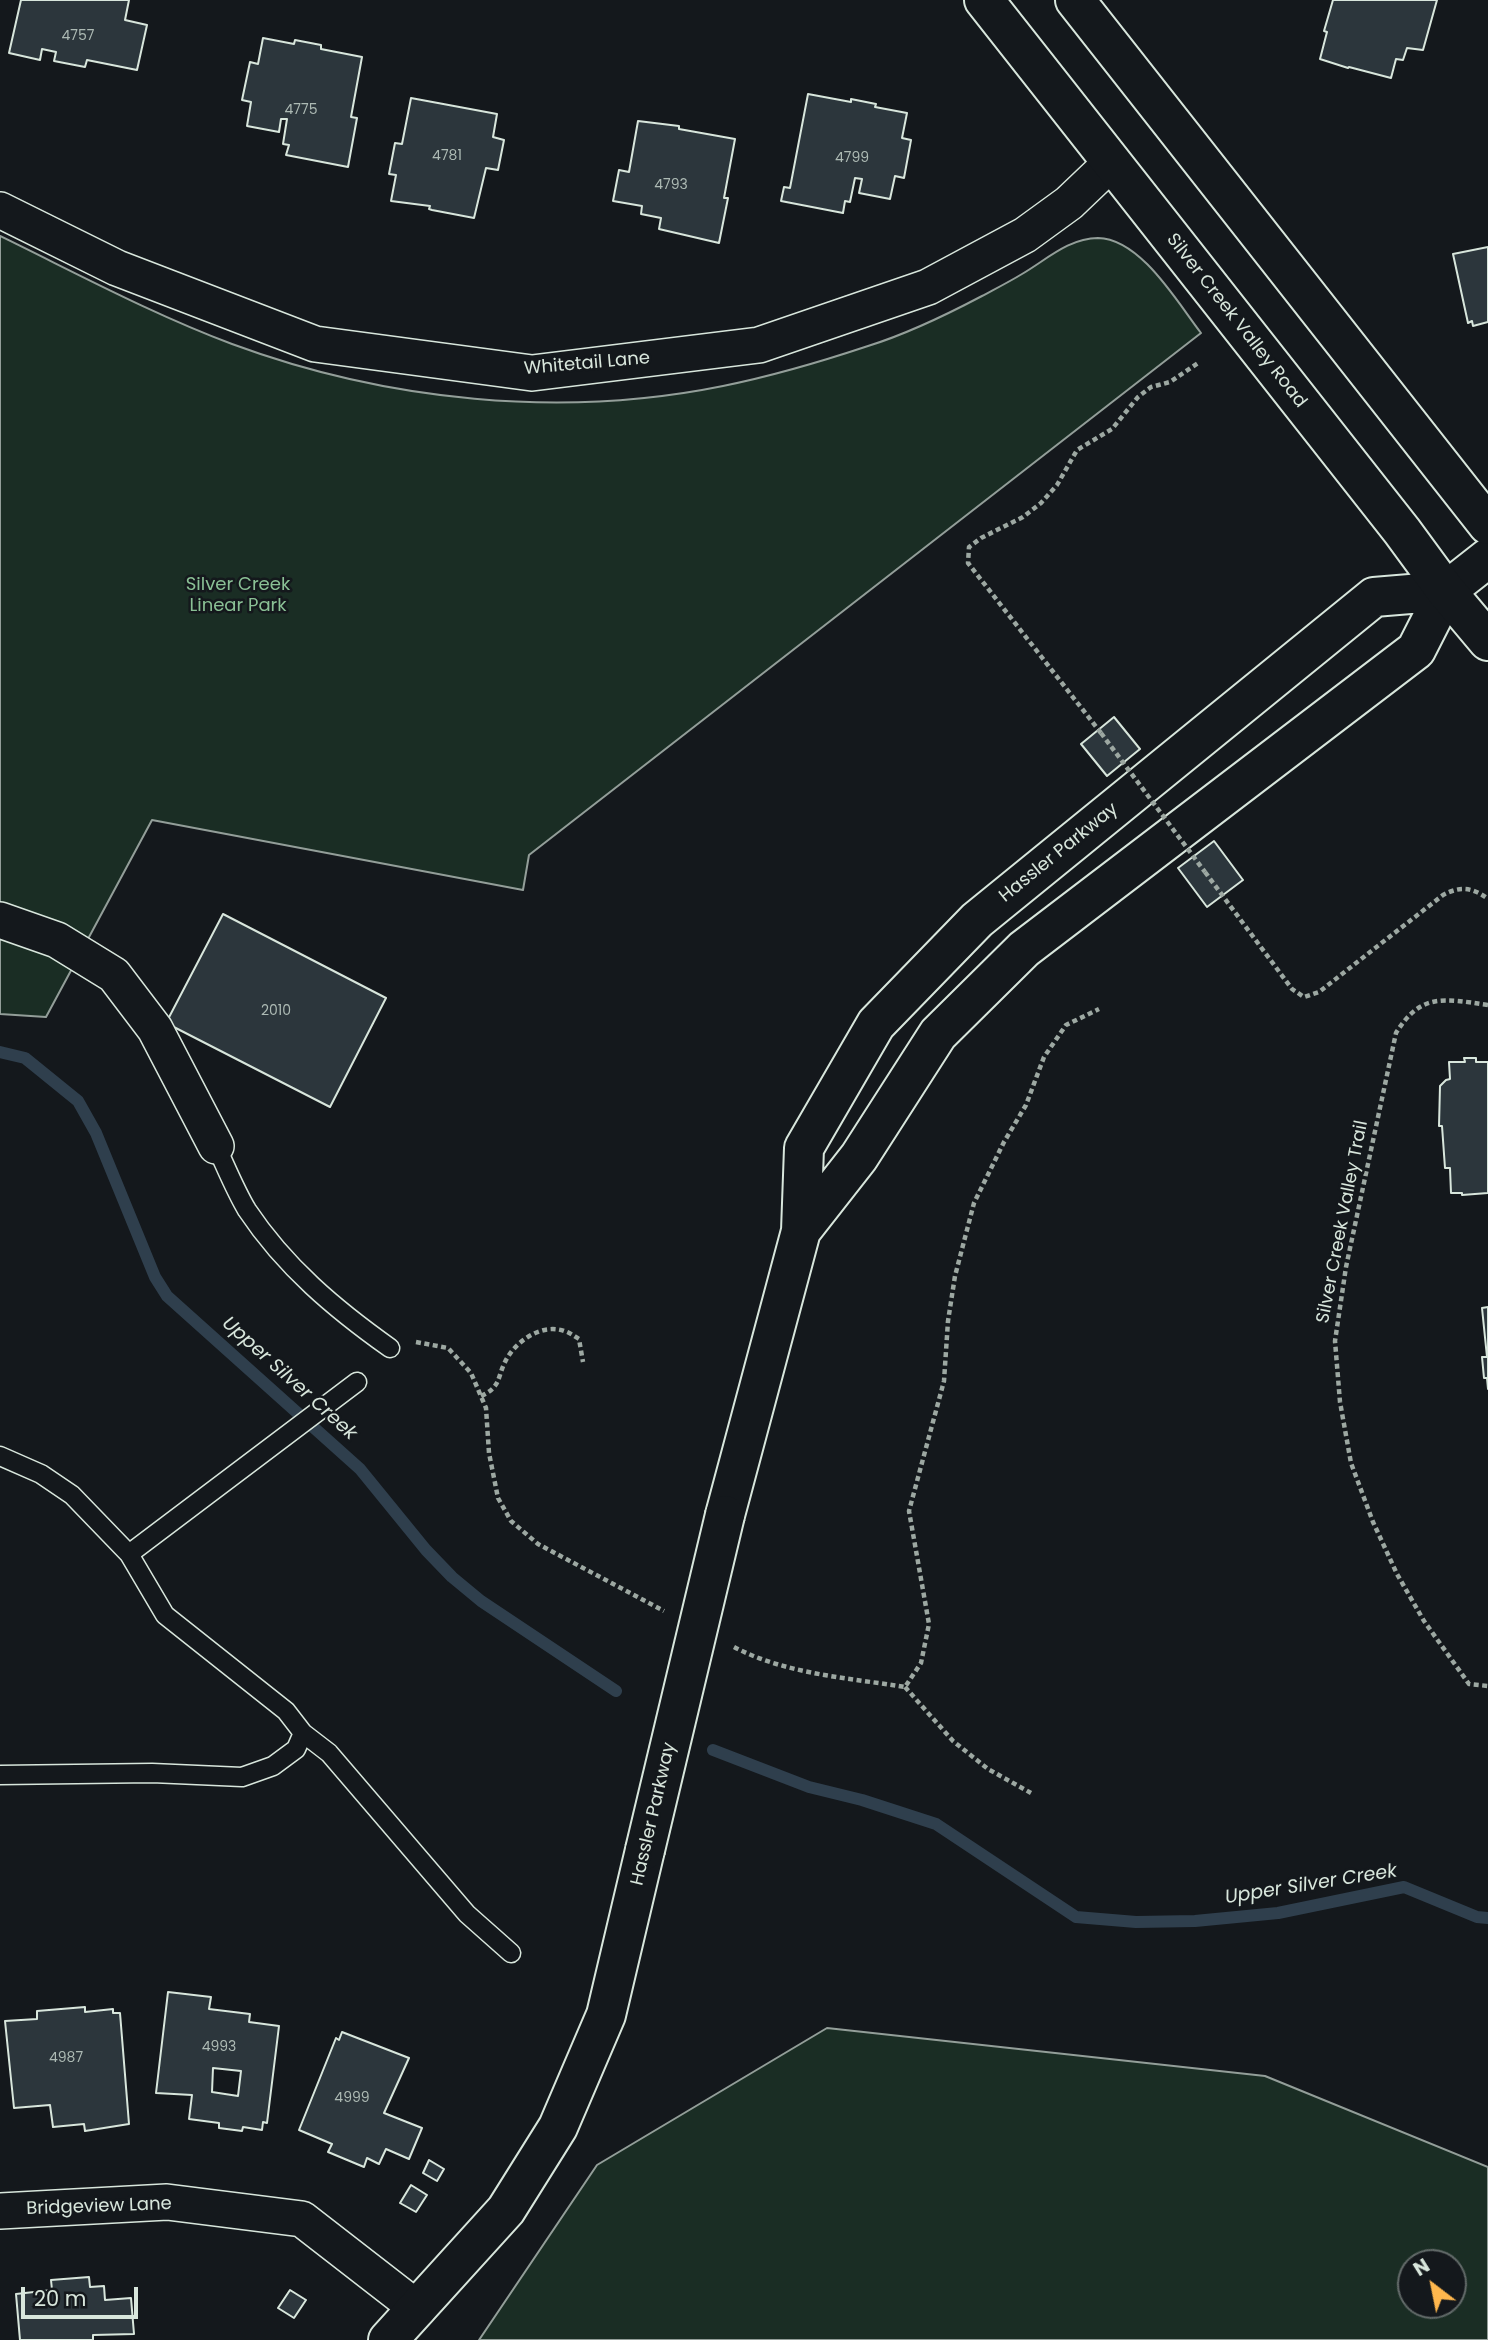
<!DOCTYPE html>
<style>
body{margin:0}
#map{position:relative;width:1488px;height:2340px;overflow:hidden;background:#14181c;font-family:Poppins,sans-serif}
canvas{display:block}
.north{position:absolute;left:1397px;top:2249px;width:70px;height:70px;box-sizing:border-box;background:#14181c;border:2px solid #626a69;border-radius:50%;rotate:328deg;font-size:19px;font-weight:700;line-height:28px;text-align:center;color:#d8e6dc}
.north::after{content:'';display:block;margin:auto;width:24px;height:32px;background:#ffb74d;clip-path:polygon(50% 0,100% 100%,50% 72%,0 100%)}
.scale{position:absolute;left:21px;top:2287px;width:117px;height:32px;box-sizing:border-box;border:4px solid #d8e6dc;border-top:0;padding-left:9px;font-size:21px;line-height:24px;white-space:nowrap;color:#d8e6dc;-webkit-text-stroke:5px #14181c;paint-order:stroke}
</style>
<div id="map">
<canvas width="1488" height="2340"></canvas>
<div class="north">N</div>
<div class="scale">20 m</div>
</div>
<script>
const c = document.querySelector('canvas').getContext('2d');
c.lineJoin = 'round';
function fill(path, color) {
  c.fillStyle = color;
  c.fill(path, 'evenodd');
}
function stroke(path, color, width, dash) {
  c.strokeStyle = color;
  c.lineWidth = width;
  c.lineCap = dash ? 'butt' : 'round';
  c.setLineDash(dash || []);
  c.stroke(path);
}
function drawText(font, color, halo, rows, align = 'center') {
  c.font = font + ' Poppins,sans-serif';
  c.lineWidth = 5;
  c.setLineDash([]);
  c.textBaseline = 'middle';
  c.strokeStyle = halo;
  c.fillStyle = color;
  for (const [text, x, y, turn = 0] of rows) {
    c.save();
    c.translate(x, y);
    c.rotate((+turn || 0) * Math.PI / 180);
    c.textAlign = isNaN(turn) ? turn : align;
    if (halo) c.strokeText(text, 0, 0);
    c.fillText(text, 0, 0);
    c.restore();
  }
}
const green = new Path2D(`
 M 0,236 C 76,273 152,314 232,344 C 386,401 561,419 723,386 C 772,376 820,362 868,346 C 907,334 946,315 982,296 C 995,289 1009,282 1022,274 C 1046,260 1069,238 1098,238 C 1141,239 1177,302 1201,333 L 529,855 L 523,890 L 152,820 L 46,1017 L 0,1014 Z
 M 827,2028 L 1265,2076 L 1488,2167 L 1488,2340 L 479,2340 L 597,2165 ZM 1453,2263 L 1453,2305 L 1411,2305 L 1411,2263 Z`);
fill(green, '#1a2d24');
stroke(green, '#939e99', 2);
stroke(new Path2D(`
 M 0,1052 L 25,1058 L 78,1101 L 96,1133 L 155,1277 L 167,1296 L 360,1469 L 426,1550 L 452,1577 L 481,1601 L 616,1691
 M 713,1750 L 809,1787 L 862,1800 L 936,1824 L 1076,1917 L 1136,1922 L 1195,1921 L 1278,1913 L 1404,1887 L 1477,1917 L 1488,1918`), '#2f3f4d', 12);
const building = new Path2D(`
 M 21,0 L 129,0 L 125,20 L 147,25 L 137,70 L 87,60 L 85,67 L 54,61 L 56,52 L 42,49 L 40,60 L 9,53 Z
 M 1333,0 L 1437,0 L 1423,50 L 1407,48 L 1403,60 L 1396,59 L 1391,78 L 1349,67 L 1348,68 L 1320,59 L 1327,32 L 1324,31 Z
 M 263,38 L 294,44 L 295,40 L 321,45 L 321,49 L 362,57 L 351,117 L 357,118 L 348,167 L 286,155 L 289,145 L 283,144 L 287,119 L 281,119 L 279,132 L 247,126 L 251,102 L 242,100 L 250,62 L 258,64 Z
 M 808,94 L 851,102 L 851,99 L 876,104 L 875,107 L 907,113 L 902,138 L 911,140 L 904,178 L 895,176 L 890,199 L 859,193 L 862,179 L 855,178 L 850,202 L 845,201 L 843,213 L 781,201 L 784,187 L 790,188 Z
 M 411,98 L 497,114 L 493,137 L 504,140 L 498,170 L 486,168 L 474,218 L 432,210 L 429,209 L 430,206 L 391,201 L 396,175 L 389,174 L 395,143 L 402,144 Z
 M 638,121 L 679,126 L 679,129 L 735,139 L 724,198 L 728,198 L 719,243 L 659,229 L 661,218 L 641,214 L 642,206 L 613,201 L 619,170 L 629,172 Z
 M 1488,247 L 1488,322 L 1473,326 L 1472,321 L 1468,323 L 1453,254 Z
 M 1114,717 L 1140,749 L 1107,776 L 1081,744 Z
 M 1214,841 L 1243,880 L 1207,907 L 1178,868 Z
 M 223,914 L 386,998 L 330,1107 L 166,1023 Z
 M 1464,1058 L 1476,1058 L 1476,1062 L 1488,1062 L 1488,1193 L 1462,1195 L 1462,1193 L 1451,1193 L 1450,1168 L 1445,1168 L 1442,1126 L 1439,1126 L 1440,1086 L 1446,1080 L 1450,1079 L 1449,1062 L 1465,1062 Z
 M 1488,1307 L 1488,1389 L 1487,1378 L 1484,1378 L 1482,1357 L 1487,1357 L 1482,1308 Z
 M 168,1992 L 211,1997 L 209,2009 L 250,2014 L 249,2022 L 279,2026 L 267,2123 L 263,2122 L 262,2130 L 243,2127 L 242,2131 L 219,2128 L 219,2123 L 189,2119 L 192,2095 L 156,2093 ZM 213,2068 L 241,2071 L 238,2096 L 212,2092 Z
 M 85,2007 L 85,2012 L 113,2009 L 113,2013 L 120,2013 L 129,2124 L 85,2131 L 84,2124 L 53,2127 L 50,2105 L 14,2108 L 5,2021 L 37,2019 L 37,2011 Z
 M 342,2032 L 409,2058 L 384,2113 L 422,2128 L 409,2159 L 386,2149 L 379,2164 L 367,2158 L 364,2167 L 328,2152 L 332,2144 L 299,2130 L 336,2038 L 339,2040 Z
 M 429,2160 L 444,2169 L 437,2181 L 423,2173 Z
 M 411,2185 L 427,2195 L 416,2212 L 400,2203 Z
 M 89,2277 L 90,2287 L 104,2286 L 105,2300 L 131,2298 L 134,2334 L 93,2335 L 93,2340 L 20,2340 L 16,2294 L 52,2290 L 51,2280 Z
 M 290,2290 L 306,2300 L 294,2318 L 278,2308 Z`);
fill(building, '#2c363c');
stroke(building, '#d8e6dc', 2);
const service = new Path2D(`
 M 216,1146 C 226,1167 235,1190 247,1210 C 285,1267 335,1309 390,1348
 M 0,1456 L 41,1474 L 72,1495 L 129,1554 L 165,1615 L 286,1711 L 303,1733 L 329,1753 L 467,1914 L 511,1953
 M 129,1554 L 357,1382
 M 0,1775 L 152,1773 L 242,1777 L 273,1766 L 296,1749 L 303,1733`);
const minor = new Path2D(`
 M 0,210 L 117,268 L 315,344 L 532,373 L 759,345 L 928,287 L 1025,235 L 1069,203 L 1112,162
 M 0,920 L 57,940 L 114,975 L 155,1029 L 216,1146
 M 0,2211 L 167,2202 L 302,2219 L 418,2309`);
const tertiary = new Path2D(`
 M 801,1231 L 859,1157 L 938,1034 L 1024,949 L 1416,650 L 1446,591 L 1488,558
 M 725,1515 L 801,1231 L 804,1148 L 876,1024 L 977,920 L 1374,597 L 1446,591
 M 388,2340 L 506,2210 L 558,2127 L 606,2015 L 645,1850`);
const secondary = new Path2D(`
 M 984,0 L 1402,531 L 1446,591 L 1488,641
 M 1075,0 L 1488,525`);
stroke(service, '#d8e6dc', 21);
stroke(minor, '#d8e6dc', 38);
stroke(tertiary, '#d8e6dc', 42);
stroke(secondary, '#d8e6dc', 42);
stroke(new Path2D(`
 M 1101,733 L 968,563 L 969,547 L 981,538 L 1023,517 L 1041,503 L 1057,485 L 1077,450 L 1112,429 L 1138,397 L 1151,387 L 1170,382 L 1198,363
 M 1205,872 L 1292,989 L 1304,997 L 1319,992 L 1443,895 C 1460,886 1472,887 1488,899
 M 1488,1005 C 1445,999 1421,992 1396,1033 L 1346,1267 L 1335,1341 L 1340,1402 L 1351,1463 L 1373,1522 L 1397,1574 L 1424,1621 L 1469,1684 L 1488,1686
 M 416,1342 L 448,1348 L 471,1373 L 486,1408 L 489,1453 L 498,1498 L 511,1521 L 538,1544 L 664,1611
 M 481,1396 C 501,1387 497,1378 505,1362 C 515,1341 542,1323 564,1331 C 569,1332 574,1336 579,1339 L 583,1362
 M 734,1647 C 785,1674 849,1678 905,1687 L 921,1663 L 929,1624 L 909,1511 L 944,1381 L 948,1321 L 955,1276 L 974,1203 L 1004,1142 L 1026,1105 L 1044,1057 L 1066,1025 L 1099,1009
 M 905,1687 L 953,1741 L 988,1769 L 1031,1793`), '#9da8a2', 4.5, [5, 3.5]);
stroke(service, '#14181c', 18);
stroke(minor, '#14181c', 35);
stroke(tertiary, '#14181c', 38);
stroke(secondary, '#14181c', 38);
const tertiaryBridge = new Path2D(`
 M 645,1850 L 725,1515`);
stroke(tertiaryBridge, '#d8e6dc', 42, []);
stroke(new Path2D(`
 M 1101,733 L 1205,872`), '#9da8a2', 4.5, [5, 3.5]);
stroke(tertiaryBridge, '#14181c', 38);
drawText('14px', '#adbab4', null, [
 ["4757",78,36],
 ["4775",301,110],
 ["4781",447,156],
 ["4799",852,158],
 ["4793",671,185],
 ["2010",276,1011],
 ["4993",219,2047],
 ["4987",66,2058],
 ["4999",352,2098]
]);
drawText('18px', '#d8e6dc', '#14181c', [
 ["Silver Creek Valley Road",1236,321,52],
 ["Whitetail Lane",587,364,-5],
 ["Hassler Parkway",1059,853,-39],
 ["Silver Creek Valley Trail",1343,1222,-79],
 ["Hassler Parkway",654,1814,-77],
 ["Bridgeview Lane",99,2207,-2]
]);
drawText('18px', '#8ac095', '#14181c', [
 ["Silver Creek",238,585],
 ["Linear Park",238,606]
]);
drawText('italic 19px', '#d8e6dc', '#14181c', [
 ["Upper Silver Creek",289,1379,42],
 ["Upper Silver Creek",1311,1885,-9]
]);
</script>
